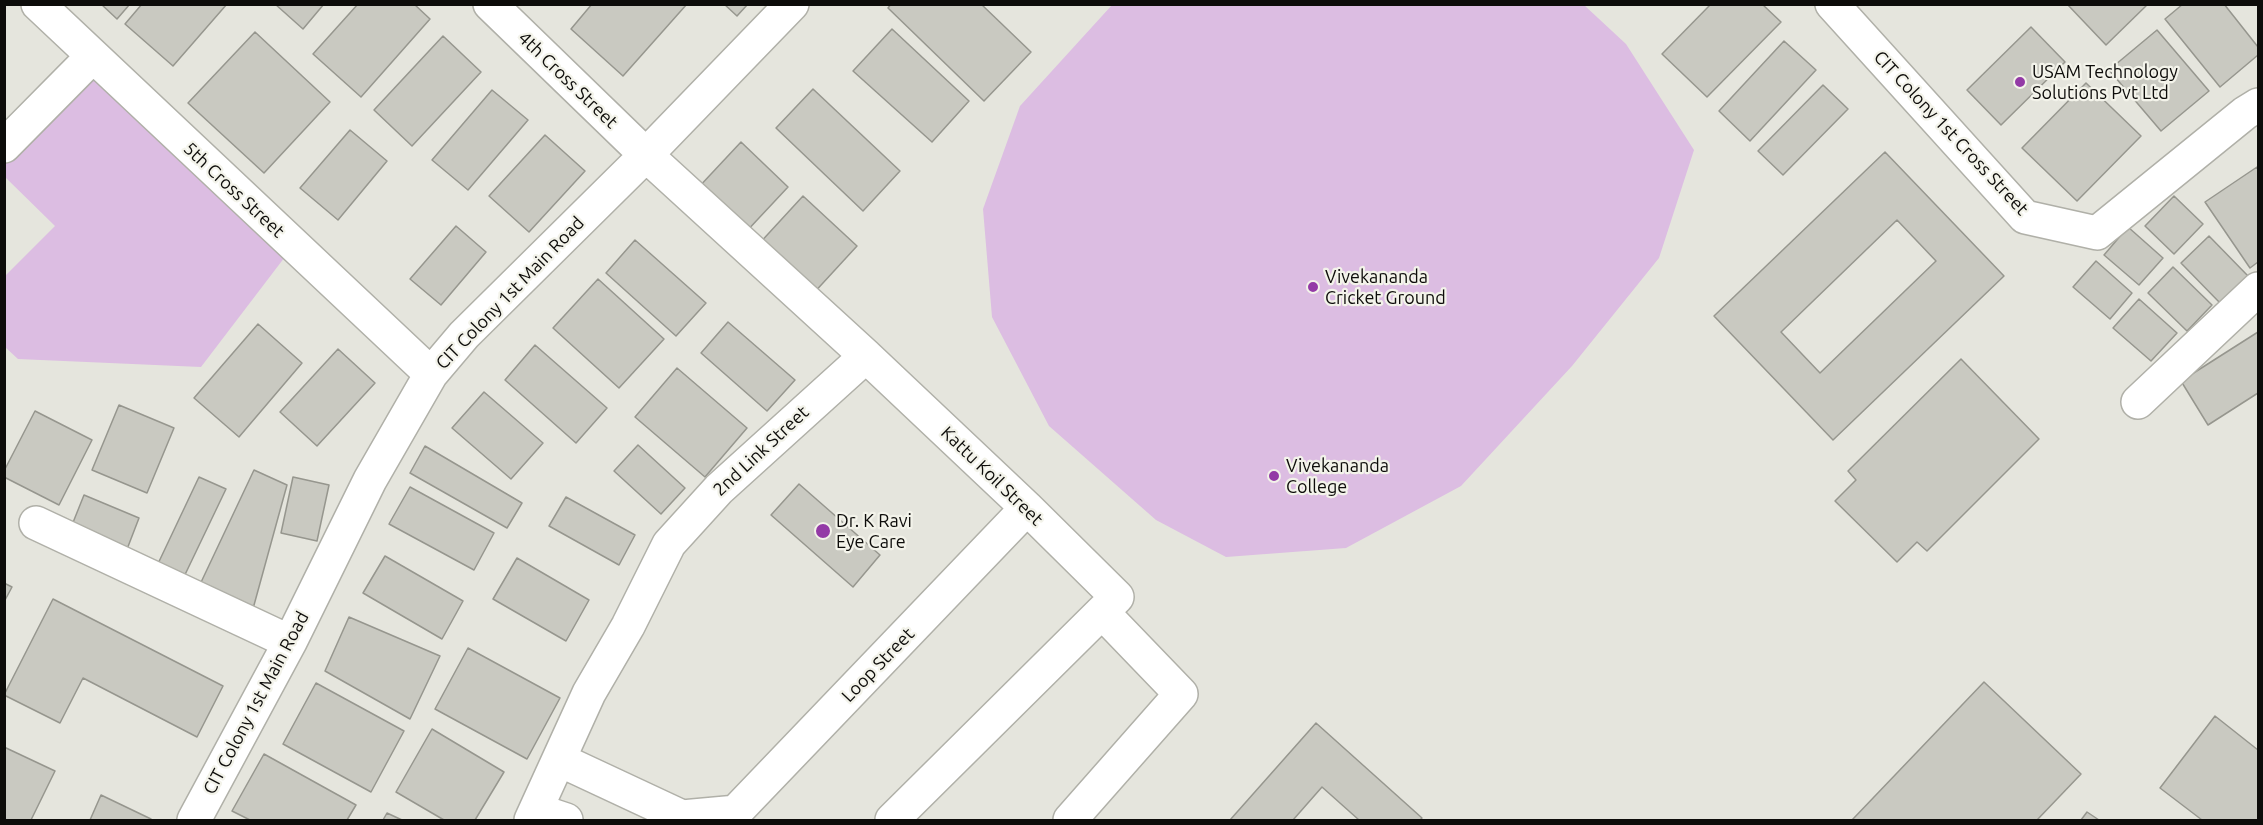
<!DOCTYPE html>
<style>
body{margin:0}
#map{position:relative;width:2263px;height:825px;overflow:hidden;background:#e5e5dd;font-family:Ubuntu,sans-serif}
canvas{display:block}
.frame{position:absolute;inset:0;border:6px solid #0d0c0a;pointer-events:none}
</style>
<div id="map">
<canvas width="2263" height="825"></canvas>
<div class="frame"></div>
</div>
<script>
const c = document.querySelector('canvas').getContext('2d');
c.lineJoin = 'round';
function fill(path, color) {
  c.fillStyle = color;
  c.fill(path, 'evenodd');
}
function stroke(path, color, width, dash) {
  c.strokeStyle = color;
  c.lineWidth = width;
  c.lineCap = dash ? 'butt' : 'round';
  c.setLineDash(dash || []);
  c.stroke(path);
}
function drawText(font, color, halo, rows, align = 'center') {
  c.font = font + ' Ubuntu,sans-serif';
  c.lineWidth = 4.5;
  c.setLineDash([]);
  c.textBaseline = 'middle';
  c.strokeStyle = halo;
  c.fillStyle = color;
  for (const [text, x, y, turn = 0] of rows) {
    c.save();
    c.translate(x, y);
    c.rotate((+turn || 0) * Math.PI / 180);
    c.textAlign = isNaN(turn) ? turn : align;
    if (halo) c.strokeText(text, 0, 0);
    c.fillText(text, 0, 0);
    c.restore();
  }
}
fill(new Path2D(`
 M 1112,5 L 1584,5 L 1626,44 L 1694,150 L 1659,258 L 1572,366 L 1461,486 L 1346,548 L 1226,557 L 1156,520 L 1049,426 L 992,317 L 983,209 L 1020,106 Z
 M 93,68 L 291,249 L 201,367 L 18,359 L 5,347 L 5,276 L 55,226 L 5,177 L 4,160 Z`), '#dcbde2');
const building = new Path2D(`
 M 101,4 L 130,4 L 117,19 Z
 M 142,4 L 227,4 L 173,66 L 125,24 Z
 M 275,4 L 324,4 L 303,29 Z
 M 358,4 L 414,4 L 430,19 L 361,97 L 313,54 Z
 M 592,4 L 687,4 L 623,76 L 571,29 Z
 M 724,4 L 748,4 L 737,16 Z
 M 891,4 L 981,4 L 1031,52 L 984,101 L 888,8 Z
 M 1711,4 L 1762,4 L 1781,22 L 1707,97 L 1662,54 Z
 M 2067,4 L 2148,4 L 2106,45 Z
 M 2183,4 L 2224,4 L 2258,47 L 2258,55 L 2220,87 L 2165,19 Z
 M 2031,27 L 2065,62 L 2001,125 L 1967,90 Z
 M 892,29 L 969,101 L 932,142 L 853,71 Z
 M 2157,30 L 2209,91 L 2161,131 L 2109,70 Z
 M 255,32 L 330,102 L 264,173 L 188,103 Z
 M 443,36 L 481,72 L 412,146 L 374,110 Z
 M 1784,41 L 1816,70 L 1750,141 L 1719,111 Z
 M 2086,83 L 2141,136 L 2077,201 L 2022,148 Z
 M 1823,85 L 1848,109 L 1783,175 L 1758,151 Z
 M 813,89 L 900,171 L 863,211 L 776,128 Z
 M 492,90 L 528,120 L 468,190 L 432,160 Z
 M 350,130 L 387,161 L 338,220 L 300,188 Z
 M 545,135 L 585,171 L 529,232 L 489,196 Z
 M 741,142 L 788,187 L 744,234 L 697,189 Z
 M 1885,152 L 2004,276 L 1833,440 L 1714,316 ZM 1897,220 L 1936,261 L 1820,373 L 1781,332 Z
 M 2257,167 L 2258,170 L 2258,262 L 2250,268 L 2205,202 Z
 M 803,196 L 857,246 L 811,296 L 757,246 Z
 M 2174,196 L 2203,224 L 2174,254 L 2145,226 Z
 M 456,226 L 486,252 L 441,305 L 410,279 Z
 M 2128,227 L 2163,258 L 2139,285 L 2104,255 Z
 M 2209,236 L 2249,277 L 2221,304 L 2181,263 Z
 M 635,240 L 706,303 L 676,336 L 606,273 Z
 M 2096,261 L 2132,293 L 2110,319 L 2073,287 Z
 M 2173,267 L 2212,305 L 2187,331 L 2148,293 Z
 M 598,279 L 664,339 L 619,388 L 553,328 Z
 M 2139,299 L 2177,333 L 2151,361 L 2113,328 Z
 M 728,322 L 795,380 L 767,411 L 701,353 Z
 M 258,324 L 302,363 L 239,437 L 194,398 Z
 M 2258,332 L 2258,393 L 2208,425 L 2181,381 Z
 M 535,345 L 607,408 L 576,443 L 505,380 Z
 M 338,349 L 375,383 L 317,446 L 280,412 Z
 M 1961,359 L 2039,439 L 1927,551 L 1917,542 L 1897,562 L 1835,501 L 1856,480 L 1848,471 Z
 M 677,368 L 747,428 L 705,477 L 635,417 Z
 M 484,392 L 543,443 L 511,479 L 452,428 Z
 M 119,405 L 174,428 L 147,493 L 92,470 Z
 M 35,411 L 92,440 L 59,505 L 4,477 L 4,471 Z
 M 638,445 L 685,488 L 661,514 L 614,471 Z
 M 425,446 L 522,503 L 507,528 L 410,473 Z
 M 254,470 L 287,485 L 251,616 L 195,595 Z
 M 199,477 L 226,489 L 181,583 L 155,570 Z
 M 293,477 L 329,485 L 317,541 L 281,533 Z
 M 799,484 L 880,555 L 853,587 L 771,515 Z
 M 410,487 L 494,533 L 474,570 L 389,524 Z
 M 84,495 L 139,518 L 124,557 L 68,535 Z
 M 566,497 L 635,535 L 619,565 L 549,526 Z
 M 385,556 L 463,601 L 442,639 L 363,593 Z
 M 517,558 L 589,600 L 566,641 L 493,599 Z
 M 4,583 L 12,587 L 4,602 Z
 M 53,599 L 223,686 L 197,737 L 83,678 L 60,723 L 4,695 Z
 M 349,617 L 440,656 L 410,719 L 325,671 Z
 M 468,648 L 560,698 L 527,759 L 435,709 Z
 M 1984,682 L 2081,774 L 2037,820 L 1852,820 Z
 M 316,683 L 404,731 L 371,792 L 283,744 Z
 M 2215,716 L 2258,750 L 2258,820 L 2202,820 L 2160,788 Z
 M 1316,723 L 1422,818 L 1420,820 L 1359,820 L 1322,787 L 1293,820 L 1230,820 Z
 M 432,729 L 504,772 L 475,820 L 444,820 L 396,792 Z
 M 4,747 L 55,771 L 31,820 L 4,820 Z
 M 264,754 L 356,805 L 347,820 L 250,820 L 232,811 Z
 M 101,795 L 151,819 L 150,820 L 90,820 Z
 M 2087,812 L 2099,820 L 2081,820 Z
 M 387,813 L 402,820 L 383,820 Z`);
fill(building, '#c9c9c1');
stroke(building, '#96968e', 1.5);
const minor = new Path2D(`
 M 38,4 L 431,374
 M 490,4 L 646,155 L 866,356 L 719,489 L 669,544 L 628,626 L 589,693 L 531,820
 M 1832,4 L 2025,217 L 2097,233 L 2245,113 L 2258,105
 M 4,146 L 92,57
 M 866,356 L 1027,508 L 1117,597 L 892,820
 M 2138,402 L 2258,289
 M 36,523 L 290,642
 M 560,760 L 682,817 L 737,812
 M 536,810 L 566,820
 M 194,820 L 290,642 L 370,480 L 431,374 L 464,335 L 646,155 L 792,4
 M 728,820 L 1027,508
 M 1070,820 L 1181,694 L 1103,613`);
stroke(minor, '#b0b0a8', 36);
stroke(minor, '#fff', 33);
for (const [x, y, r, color] of [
 [2020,82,6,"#933aa6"],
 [1313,287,6,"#933aa6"],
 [1274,476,6,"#933aa6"],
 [823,531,8,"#933aa6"]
]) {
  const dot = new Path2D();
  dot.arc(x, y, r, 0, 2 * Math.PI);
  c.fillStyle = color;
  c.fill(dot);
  stroke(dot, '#f3f3ea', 2);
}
drawText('18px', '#0d0c0a', '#f3f3ea', [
 ["USAM Technology",2032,72],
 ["Solutions Pvt Ltd",2032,93],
 ["Vivekananda",1325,277],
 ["Cricket Ground",1325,298],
 ["Vivekananda",1286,466],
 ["College",1286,487],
 ["Dr. K Ravi",836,521],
 ["Eye Care",836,542]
], 'left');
drawText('18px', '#0d0c0a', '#f3f3ea', [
 ["4th Cross Street",568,80,44],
 ["CIT Colony 1st Cross Street",1951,133,47],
 ["5th Cross Street",234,190,43],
 ["CIT Colony 1st Main Road",510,293,-46],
 ["2nd Link Street",761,451,-43],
 ["Kattu Koil Street",992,476,44],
 ["Loop Street",878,665,-46],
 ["CIT Colony 1st Main Road",256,703,-62]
]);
</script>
